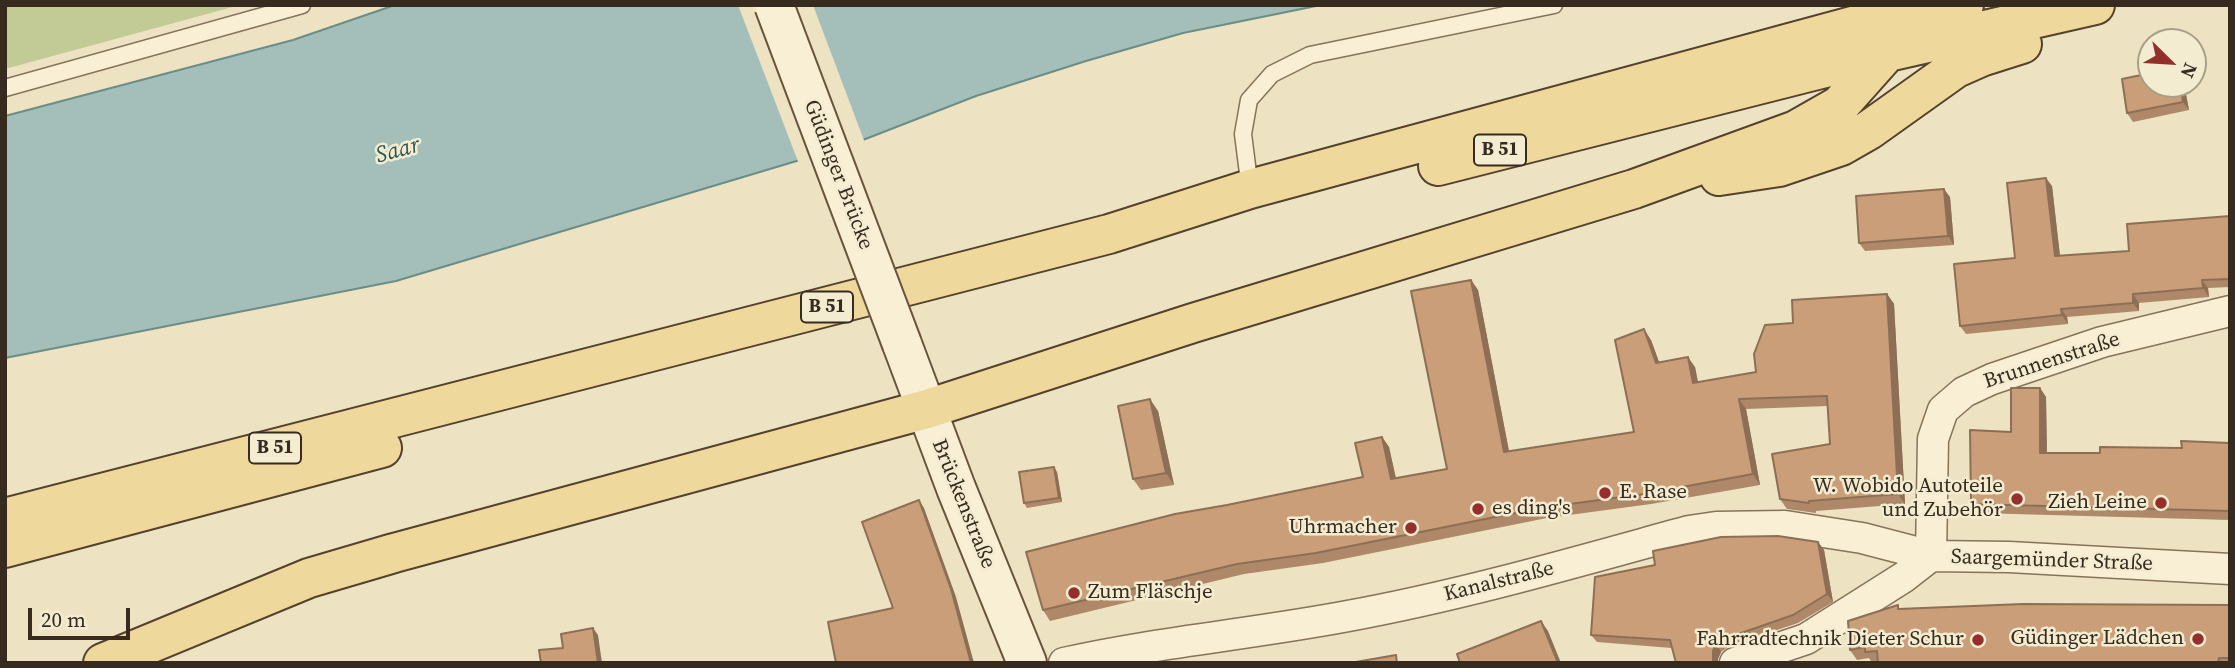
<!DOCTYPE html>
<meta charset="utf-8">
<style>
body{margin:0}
#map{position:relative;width:2235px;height:668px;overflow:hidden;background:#ede2c2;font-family:"Source Serif 4",serif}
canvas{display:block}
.frame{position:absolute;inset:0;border:7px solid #362b1e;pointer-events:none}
.north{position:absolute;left:2137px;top:28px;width:70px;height:70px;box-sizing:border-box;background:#f4ecd1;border:2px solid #a89f89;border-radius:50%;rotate:114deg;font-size:19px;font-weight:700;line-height:28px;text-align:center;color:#362b1e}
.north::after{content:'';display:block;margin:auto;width:24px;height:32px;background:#942f2b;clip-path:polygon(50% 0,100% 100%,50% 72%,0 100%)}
.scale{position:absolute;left:28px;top:608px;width:102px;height:32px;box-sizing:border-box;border:4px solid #362b1e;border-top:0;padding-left:9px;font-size:21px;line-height:24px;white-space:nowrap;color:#362b1e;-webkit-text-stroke:5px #f4ecd1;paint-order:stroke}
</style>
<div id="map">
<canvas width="2235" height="668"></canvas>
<div class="frame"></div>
<div class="north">N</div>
<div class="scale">20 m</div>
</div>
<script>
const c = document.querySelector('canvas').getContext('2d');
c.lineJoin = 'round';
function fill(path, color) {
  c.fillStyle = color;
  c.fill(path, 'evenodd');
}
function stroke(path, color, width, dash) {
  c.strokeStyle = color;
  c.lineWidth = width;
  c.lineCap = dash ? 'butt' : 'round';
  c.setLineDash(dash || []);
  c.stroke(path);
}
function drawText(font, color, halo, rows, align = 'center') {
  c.font = font + ' "Source Serif 4",serif';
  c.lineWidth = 5;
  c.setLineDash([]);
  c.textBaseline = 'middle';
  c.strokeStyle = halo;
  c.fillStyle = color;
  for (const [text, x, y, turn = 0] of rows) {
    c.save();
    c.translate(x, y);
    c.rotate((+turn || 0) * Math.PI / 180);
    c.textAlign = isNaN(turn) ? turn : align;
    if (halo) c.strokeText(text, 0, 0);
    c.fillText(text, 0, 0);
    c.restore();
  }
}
fill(new Path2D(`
 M 5,5 L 240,5 L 5,69 Z`), '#c2ca96');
const water = new Path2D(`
 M 395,5 L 1321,5 L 1183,33 L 1086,61 L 976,96 L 850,145 L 396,281 L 5,358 L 5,116 L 293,40 Z`);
fill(water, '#a4bfb9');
stroke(water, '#6c8d86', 2);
fill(new Path2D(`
 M 738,5 L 813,5 L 865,143 L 799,164 Z`), '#ede2c2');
const service = new Path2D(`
 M 5,88 L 302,5
 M 1250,189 L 1243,134 L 1249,100 L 1272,74 L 1310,55 L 1554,5`);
const minor = new Path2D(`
 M 1931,556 L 1933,439 L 1943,410 L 1964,392 L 1992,379 L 2102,342 L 2230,311
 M 1064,663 C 1158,642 1253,634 1348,616 C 1463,595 1576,562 1689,531 L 1716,527 L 1785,526 L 1862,538 L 1931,556 L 2009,557 L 2230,569
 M 1735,663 L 1806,639 L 1904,577 L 1931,556`);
const secondary = new Path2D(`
 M 902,344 L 956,488 L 1027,663`);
const primary = new Path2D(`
 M 1438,166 L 1888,52 L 2095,5
 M 1719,176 L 1779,167 L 1841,146 L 1869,130 L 1956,68 L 1981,57 L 2022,44
 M 5,518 L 1109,234 L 1250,189 L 1930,5
 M 5,548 L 382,448
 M 103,663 L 309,578 L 394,553 L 927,409 L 1193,323 L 1634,189 L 1796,130 L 1840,105 L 1905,32 L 1964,5`);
stroke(service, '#86735a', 19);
stroke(minor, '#86735a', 33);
stroke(secondary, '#68543d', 42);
stroke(primary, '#54412e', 42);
stroke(service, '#f8efd5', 16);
stroke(minor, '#f8efd5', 30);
stroke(secondary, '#f8efd5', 38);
stroke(primary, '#efd89b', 38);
const secondaryBridge = new Path2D(`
 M 774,5 L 902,344`);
stroke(secondaryBridge, '#68543d', 42, []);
stroke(secondaryBridge, '#f8efd5', 38);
fill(new Path2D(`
 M 2184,84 L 2189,110 L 2133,122 L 2127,113 Z
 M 2052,186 L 2060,256 L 2129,251 L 2230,216 L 2230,287 L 2208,288 L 2209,297 L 2139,303 L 2139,311 L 2067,317 L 2068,324 L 1966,334 L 1960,326 L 2015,258 Z
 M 1950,197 L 1954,245 L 1865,251 L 1859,243 Z
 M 1471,280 L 1478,290 L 1509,451 L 1634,432 L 1651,340 L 1659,362 L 1695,367 L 1698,382 L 1756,372 L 1793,323 L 1887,294 L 1894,304 L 1905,504 L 1816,511 L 1816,513 L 1787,509 L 1780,499 L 1830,444 L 1828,406 L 1746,409 L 1760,485 L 1651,504 L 1547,518 L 1323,563 L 1244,574 L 1050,621 L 1043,610 L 1227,505 L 1363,477 L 1382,437 L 1389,447 L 1396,478 L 1447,469 Z
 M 2040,388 L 2046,397 L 2047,453 L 2100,453 L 2182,448 L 2230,443 L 2230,520 L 1978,513 L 1971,504 L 2011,432 Z
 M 1158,411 L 1174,485 L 1141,490 L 1133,479 Z
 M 1057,472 L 1062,502 L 1027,508 L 1024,503 Z
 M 1818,542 L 1824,550 L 1833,602 L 1798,623 L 1729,646 L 1721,652 L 1718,659 L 1718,663 L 1676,663 L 1672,648 L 1597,642 L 1591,635 Z
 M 2230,605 L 2230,663 L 1872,663 L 1869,658 L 1857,660 L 1850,650 L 1901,609 Z`), '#ae8868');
fill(new Path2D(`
 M 2180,84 L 2184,84 L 2189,110 L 2183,102 Z
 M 2046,178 L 2052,186 L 2061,265 L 2055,256 Z
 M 1944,189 L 1950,197 L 1954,245 L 1948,236 Z
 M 1471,280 L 1478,290 L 1511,462 L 1504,452 Z
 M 2202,280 L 2208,288 L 2209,297 L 2203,288 Z
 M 1887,294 L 1894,304 L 1905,504 L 1898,494 Z
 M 2133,294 L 2139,303 L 2139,311 L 2133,303 Z
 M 2061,309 L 2067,317 L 2068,324 L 2062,315 Z
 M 1644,329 L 1651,340 L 1663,373 L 1656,363 Z
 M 1688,357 L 1695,367 L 1700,393 L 1693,383 Z
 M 2040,388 L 2046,397 L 2047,462 L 2040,453 Z
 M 1150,399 L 1158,411 L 1174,485 L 1166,473 Z
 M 1739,399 L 1746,409 L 1760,485 L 1753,474 Z
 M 1382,437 L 1389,447 L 1398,489 L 1391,479 Z
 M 1054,467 L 1057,472 L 1062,502 L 1059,498 Z
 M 919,500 L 924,508 L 956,597 L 974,663 L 971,663 Z
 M 1818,542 L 1824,550 L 1833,602 L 1827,594 Z
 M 1541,621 L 1548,631 L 1561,663 L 1558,663 Z
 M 593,628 L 598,635 L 602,663 L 598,663 Z
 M 1716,644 L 1721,652 L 1718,659 L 1718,663 L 1714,663 L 1713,660 L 1713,651 Z`), '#8d6f55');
const building = new Path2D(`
 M 2151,73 L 2151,84 L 2180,84 L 2183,102 L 2127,113 L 2122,79 Z
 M 2046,178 L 2055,256 L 2129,251 L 2127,224 L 2230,216 L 2230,279 L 2202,280 L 2203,288 L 2133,294 L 2133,303 L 2061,309 L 2062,315 L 1960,326 L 1954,264 L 2015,258 L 2007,183 Z
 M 1944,189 L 1948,236 L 1859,243 L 1856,196 Z
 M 1471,280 L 1504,452 L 1634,432 L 1615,340 L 1644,329 L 1656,363 L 1688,357 L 1693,383 L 1756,372 L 1754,354 L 1765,325 L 1793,323 L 1792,300 L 1887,294 L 1898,494 L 1809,501 L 1809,503 L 1780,499 L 1772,454 L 1830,444 L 1827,396 L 1739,399 L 1753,474 L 1644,494 L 1540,508 L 1316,553 L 1237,564 L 1043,610 L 1026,552 L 1175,514 L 1227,505 L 1363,477 L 1355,443 L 1382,437 L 1391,479 L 1447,469 L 1411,291 Z
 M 2011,388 L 2040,388 L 2040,453 L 2100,453 L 2100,447 L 2182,448 L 2181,441 L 2230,443 L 2230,511 L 1971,504 L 1970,430 L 2011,432 Z
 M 1150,399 L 1166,473 L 1133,479 L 1118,406 Z
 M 1054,467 L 1059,498 L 1024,503 L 1019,472 Z
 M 919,500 L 951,589 L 971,663 L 836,663 L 828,622 L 893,608 L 862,522 Z
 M 1778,536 L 1818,542 L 1827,594 L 1793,615 L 1724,639 L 1716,644 L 1713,651 L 1713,660 L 1714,663 L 1676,663 L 1670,640 L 1591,635 L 1595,577 L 1655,565 L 1653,551 L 1721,537 Z
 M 2023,604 L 2230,605 L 2230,658 L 2219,658 L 2218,663 L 1878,663 L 1877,651 L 1865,652 L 1865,647 L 1850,650 L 1848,621 L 1898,605 L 1898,609 Z
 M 1541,621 L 1558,663 L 1460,663 L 1457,654 Z
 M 593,628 L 598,663 L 541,663 L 539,650 L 563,648 L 561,634 Z
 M 1396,655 L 1397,663 L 1350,663 Z`);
fill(building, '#ca9e79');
stroke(building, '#8d6f55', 2);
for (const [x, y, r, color] of [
 [1605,493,7,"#942f2b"],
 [2017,499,7,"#942f2b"],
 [2161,503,7,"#942f2b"],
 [1478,509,7,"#942f2b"],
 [1411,528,7,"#942f2b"],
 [1074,593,7,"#942f2b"],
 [2198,639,7,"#942f2b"],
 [1978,640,7,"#942f2b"]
]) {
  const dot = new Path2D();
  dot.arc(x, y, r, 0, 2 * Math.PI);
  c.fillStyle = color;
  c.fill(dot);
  stroke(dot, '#f4ecd1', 2.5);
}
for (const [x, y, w] of [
 [1500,150,52],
 [827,307,52],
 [275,448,52]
]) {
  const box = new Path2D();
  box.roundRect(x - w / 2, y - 15.5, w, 31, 5);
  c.fillStyle = '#f4ecd1';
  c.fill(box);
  stroke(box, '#362b1e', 2);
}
drawText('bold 19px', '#362b1e', null, [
 ["B 51",1500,150],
 ["B 51",827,307],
 ["B 51",275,448]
]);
drawText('21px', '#362b1e', '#f4ecd1', [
 ["Güdinger Brücke",838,175,69],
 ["Brunnenstraße",2052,361,-18],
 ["Brückenstraße",963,504,68],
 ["Saargemünder Straße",2052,561,2],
 ["Kanalstraße",1499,582,-14]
]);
drawText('21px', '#362b1e', '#f4ecd1', [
 ["W. Wobido Autoteile",2003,487],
 ["und Zubehör",2003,511],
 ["E. Rase",1619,493,"left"],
 ["Zieh Leine",2147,503],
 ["es ding's",1492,509,"left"],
 ["Uhrmacher",1397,528],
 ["Zum Fläschje",1088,593,"left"],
 ["Güdinger Lädchen",2184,639],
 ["Fahrradtechnik Dieter Schur",1964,640]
], 'right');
drawText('italic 23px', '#2d5655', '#f4ecd1', [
 ["Saar",398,151,-15]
]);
</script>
